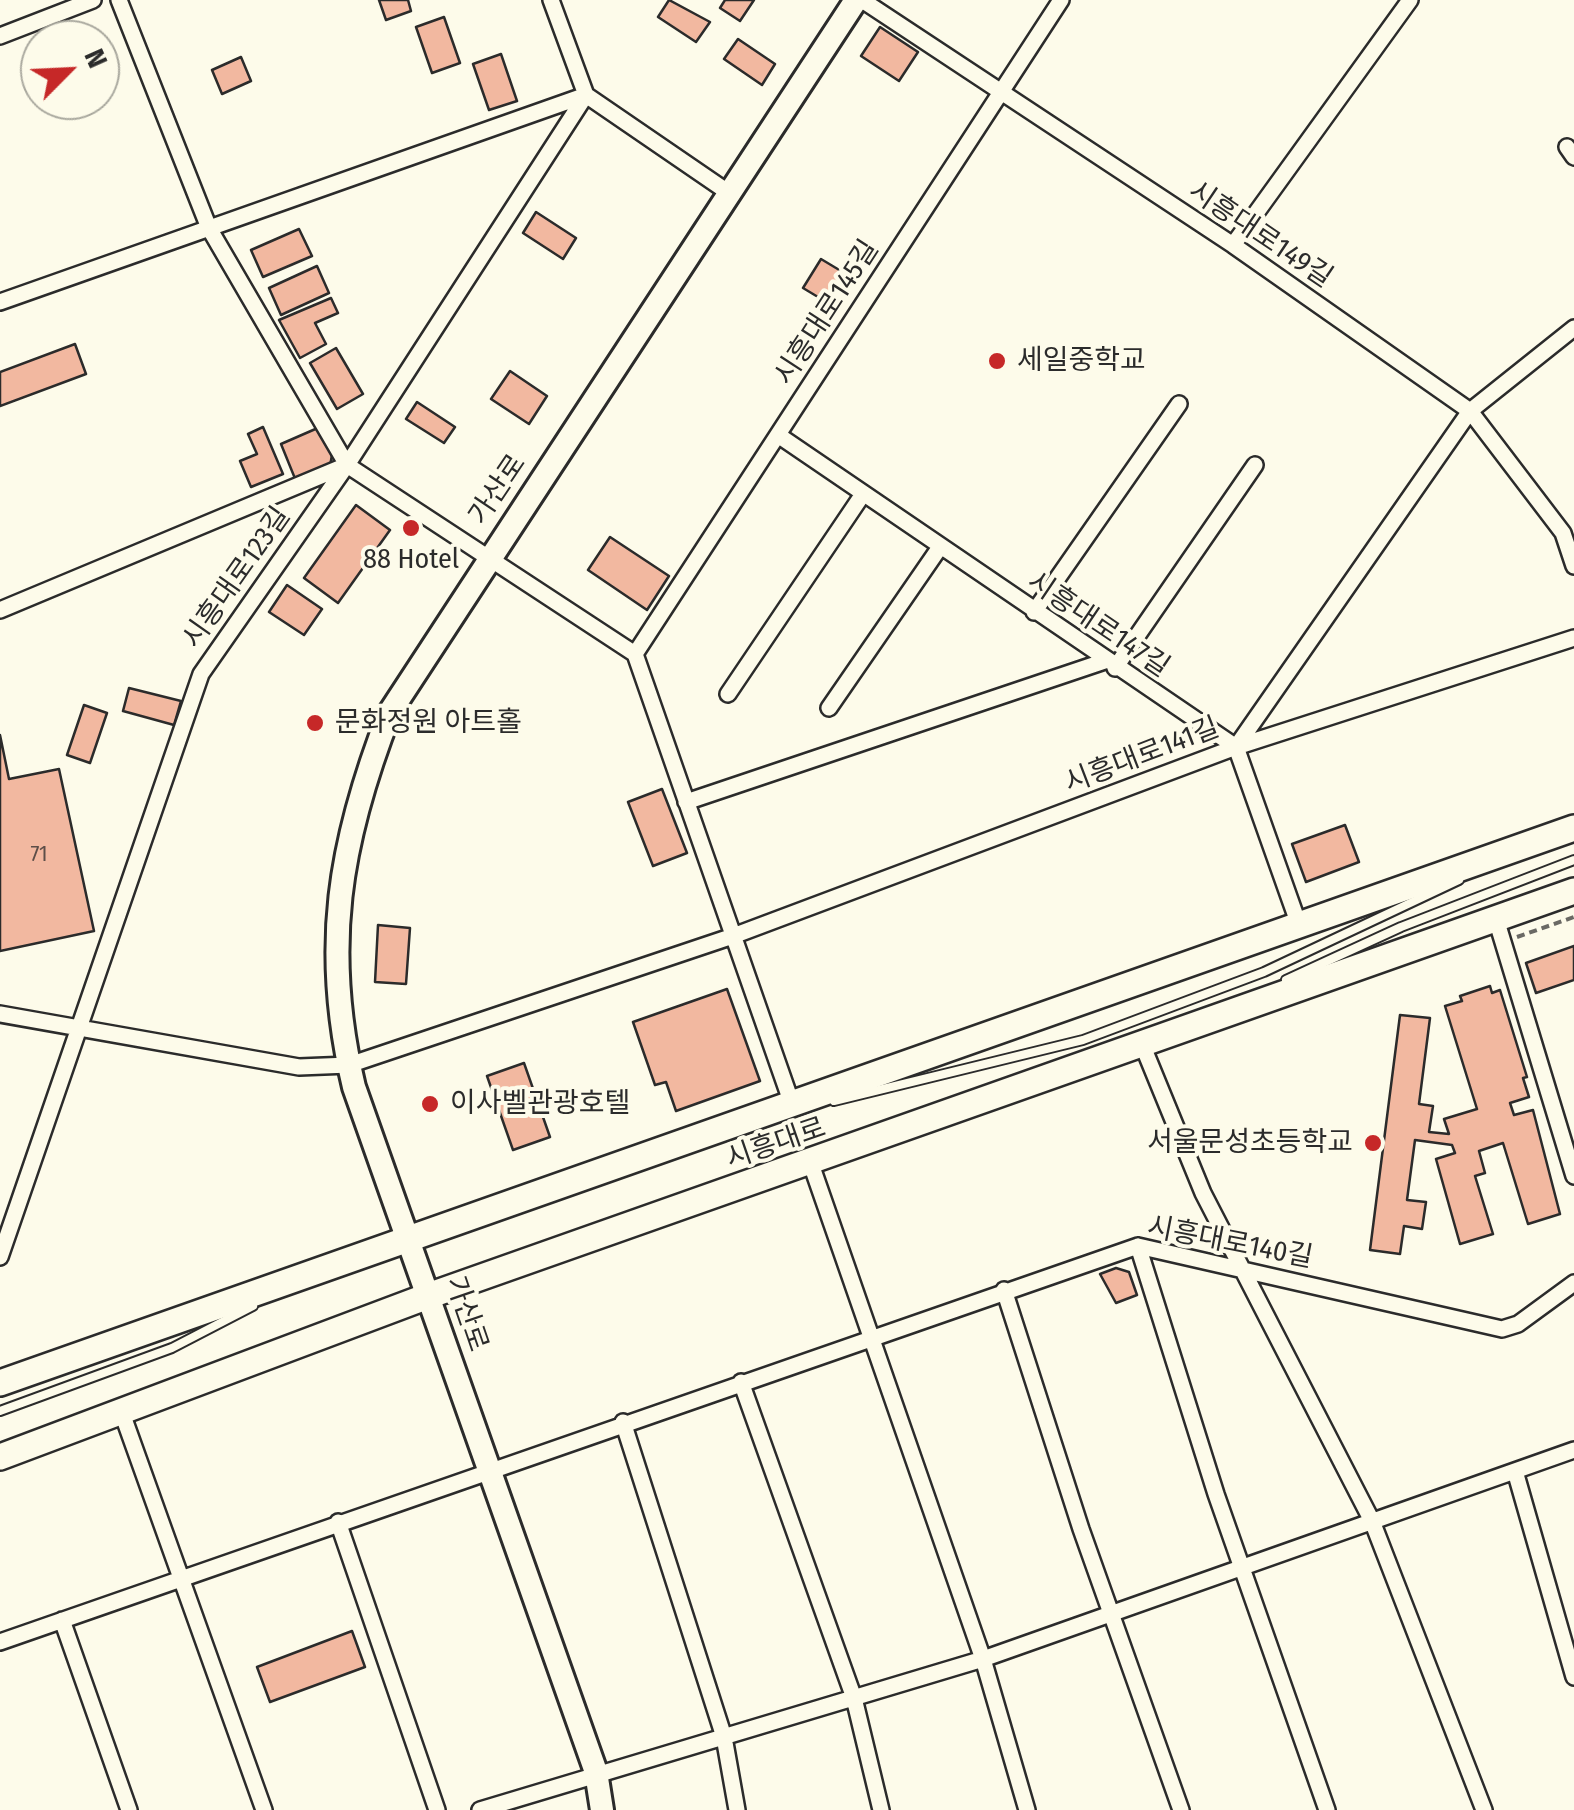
<!DOCTYPE html>
<meta charset="utf-8">
<style>
body{margin:0}
#map{position:relative;width:1574px;height:1810px;overflow:hidden;background:#fdfbea;font-family:"Fira Sans Condensed",sans-serif}
canvas{display:block}
.north{position:absolute;left:20px;top:20px;width:100px;height:100px;box-sizing:border-box;background:#fdfbea;border:2px solid #a9a89e;border-radius:50%;rotate:66deg;font-size:28px;font-weight:700;line-height:40px;text-align:center;color:#2b2b2b}
.north::after{content:'';display:block;margin:auto;width:35px;height:45px;background:#c62828;clip-path:polygon(50% 0,100% 100%,50% 72%,0 100%)}
</style>
<div id="map">
<canvas width="1574" height="1810"></canvas>
<div class="north">N</div>
</div>
<script>
const c = document.querySelector('canvas').getContext('2d');
c.lineJoin = 'round';
function fill(path, color) {
  c.fillStyle = color;
  c.fill(path, 'evenodd');
}
function stroke(path, color, width, dash) {
  c.strokeStyle = color;
  c.lineWidth = width;
  c.lineCap = dash ? 'butt' : 'round';
  c.setLineDash(dash || []);
  c.stroke(path);
}
function drawText(font, color, halo, rows, align = 'center') {
  c.font = font + ' "Fira Sans Condensed","Noto Sans KR",sans-serif';
  c.lineWidth = 8;
  c.setLineDash([]);
  c.textBaseline = 'middle';
  c.strokeStyle = halo;
  c.fillStyle = color;
  for (const [text, x, y, turn = 0] of rows) {
    c.save();
    c.translate(x, y);
    c.rotate((+turn || 0) * Math.PI / 180);
    c.textAlign = isNaN(turn) ? turn : align;
    if (halo) c.strokeText(text, 0, 0);
    c.fillText(text, 0, 0);
    c.restore();
  }
}
const building = new Path2D(`
 M 379,0 L 408,0 L 411,11 L 386,20 Z
 M 669,0 L 710,22 L 696,42 L 658,17 Z
 M 725,0 L 754,0 L 740,21 L 720,8 Z
 M 444,17 L 460,63 L 432,73 L 416,27 Z
 M 880,27 L 918,52 L 899,81 L 861,56 Z
 M 738,39 L 775,64 L 762,85 L 724,59 Z
 M 501,54 L 517,101 L 489,110 L 473,64 Z
 M 241,57 L 251,81 L 222,94 L 212,70 Z
 M 536,212 L 576,238 L 563,259 L 523,233 Z
 M 299,229 L 312,256 L 263,277 L 251,250 Z
 M 821,259 L 846,274 L 828,303 L 803,288 Z
 M 317,266 L 329,293 L 281,315 L 269,288 Z
 M 331,298 L 338,313 L 315,323 L 326,344 L 300,358 L 279,320 Z
 M 75,344 L 86,374 L 0,406 L 0,372 Z
 M 336,348 L 363,394 L 337,409 L 310,363 Z
 M 510,371 L 547,396 L 529,424 L 491,399 Z
 M 417,402 L 455,427 L 444,443 L 406,419 Z
 M 263,427 L 283,474 L 251,487 L 240,461 L 257,454 L 248,434 Z
 M 320,427 L 332,455 L 330,466 L 296,481 L 281,444 Z
 M 356,505 L 390,530 L 338,603 L 304,578 Z
 M 610,537 L 669,576 L 647,610 L 588,570 Z
 M 287,585 L 322,609 L 304,635 L 269,612 Z
 M 129,688 L 181,701 L 174,725 L 123,711 Z
 M 84,705 L 107,713 L 90,763 L 67,755 Z
 M 0,735 L 9,779 L 59,769 L 94,931 L 0,951 Z
 M 662,789 L 687,853 L 653,866 L 628,802 Z
 M 1345,825 L 1359,862 L 1306,882 L 1292,844 Z
 M 378,925 L 410,928 L 406,984 L 375,982 Z
 M 1574,946 L 1574,980 L 1536,993 L 1526,963 Z
 M 1490,986 L 1492,993 L 1500,990 L 1527,1077 L 1523,1078 L 1529,1097 L 1510,1103 L 1514,1115 L 1533,1110 L 1560,1214 L 1528,1224 L 1503,1143 L 1479,1151 L 1485,1173 L 1475,1176 L 1493,1234 L 1460,1244 L 1436,1159 L 1455,1153 L 1452,1145 L 1415,1140 L 1407,1200 L 1426,1202 L 1422,1229 L 1404,1226 L 1400,1254 L 1370,1250 L 1400,1015 L 1430,1018 L 1419,1104 L 1433,1106 L 1429,1132 L 1449,1134 L 1444,1119 L 1477,1109 L 1445,1006 L 1462,1001 L 1460,996 Z
 M 727,989 L 760,1081 L 676,1111 L 666,1082 L 655,1085 L 633,1022 Z
 M 524,1063 L 550,1137 L 513,1150 L 487,1076 Z
 M 1116,1268 L 1129,1272 L 1137,1295 L 1116,1303 L 1100,1274 Z
 M 352,1631 L 365,1667 L 270,1702 L 257,1667 Z`);
fill(building, '#f2b8a0');
stroke(building, '#2b2b2b', 2.5);
const lane = new Path2D(`
 M 1286,980 L 1401,927 L 1574,860
 M 834,1101 L 1083,1040 L 1264,972 L 1459,880
 M 0,1411 L 172,1348 L 253,1306`);
const street = new Path2D(`
 M 119,0 L 209,228 L 347,465 L 635,654 L 792,1104
 M 551,0 L 586,95 L 732,195
 M 862,0 L 1233,245 L 1470,411 L 1563,533 L 1574,566
 M 0,36 L 93,0
 M 1567,147 L 1574,157
 M 1233,245 L 1410,0
 M 0,302 L 586,95
 M 778,435 L 1236,747 L 1299,925
 M 0,610 L 347,465
 M 1034,612 L 1179,404
 M 635,654 L 1061,0
 M 1115,668 L 1255,465
 M 728,694 L 863,494
 M 829,708 L 940,547
 M 1236,747 L 1470,411 L 1574,328
 M 686,802 L 1105,661
 M 1496,919 L 1574,1176
 M 0,1014 L 299,1067 L 349,1065 L 733,936 L 1236,747 L 1574,638
 M 1142,1044 L 1203,1193 L 1372,1521 L 1484,1810
 M 811,1164 L 983,1659 L 1027,1810
 M 1138,1246 L 1216,1494 L 1327,1810
 M 0,1257 L 201,674 L 347,465 L 586,95
 M 1004,1290 L 1081,1529 L 1181,1810
 M 741,1382 L 854,1698 L 881,1810
 M 122,1413 L 264,1810
 M 623,1422 L 724,1737 L 737,1810
 M 1515,1471 L 1574,1677
 M 338,1522 L 437,1810
 M 62,1620 L 129,1810
 M 0,1642 L 1138,1246 L 1502,1329 L 1518,1324 L 1574,1283
 M 480,1810 L 983,1659 L 1574,1450`);
const secondary = new Path2D(`
 M 602,1810 L 596,1772 L 354,1087 C 321,949 339,842 390,712 L 856,0`);
const primary = new Path2D(`
 M 0,1383 L 1574,828
 M 0,1457 L 428,1296 L 1574,891`);
stroke(lane, '#2b2b2b', 12);
stroke(street, '#2b2b2b', 20);
stroke(secondary, '#2b2b2b', 28);
stroke(primary, '#2b2b2b', 30);
stroke(new Path2D(`
 M 1517,937 L 1574,917`), '#6a6964', 4, [8, 5]);
stroke(lane, '#fdfbea', 8);
stroke(street, '#fdfbea', 15);
stroke(secondary, '#fdfbea', 22);
stroke(primary, '#fdfbea', 25);
for (const [x, y, r, color] of [
 [997,361,10,"#c62828"],
 [411,528,10,"#c62828"],
 [315,723,10,"#c62828"],
 [430,1104,10,"#c62828"],
 [1373,1143,10,"#c62828"]
]) {
  const dot = new Path2D();
  dot.arc(x, y, r, 0, 2 * Math.PI);
  c.fillStyle = color;
  c.fill(dot);
  stroke(dot, '#fdfbea', 4);
}
drawText('22px', '#5d4e48', null, [
 ["71",39,855]
]);
drawText('28px', '#2b2b2b', '#fdfbea', [
 ["시흥대로149길",1260,235,34],
 ["시흥대로145길",827,313,-57],
 ["가산로",498,490,-56],
 ["시흥대로123길",237,578,-55],
 ["시흥대로147길",1098,625,34],
 ["시흥대로141길",1142,756,-21],
 ["시흥대로",776,1144,-19],
 ["시흥대로140길",1230,1243,11],
 ["가산로",466,1314,71]
]);
drawText('28px', '#2b2b2b', '#fdfbea', [
 ["세일중학교",1017,361],
 ["88 Hotel",411,560,"center"],
 ["문화정원 아트홀",335,723],
 ["이사벨관광호텔",450,1104],
 ["서울문성초등학교",1353,1143,"right"]
], 'left');
</script>
